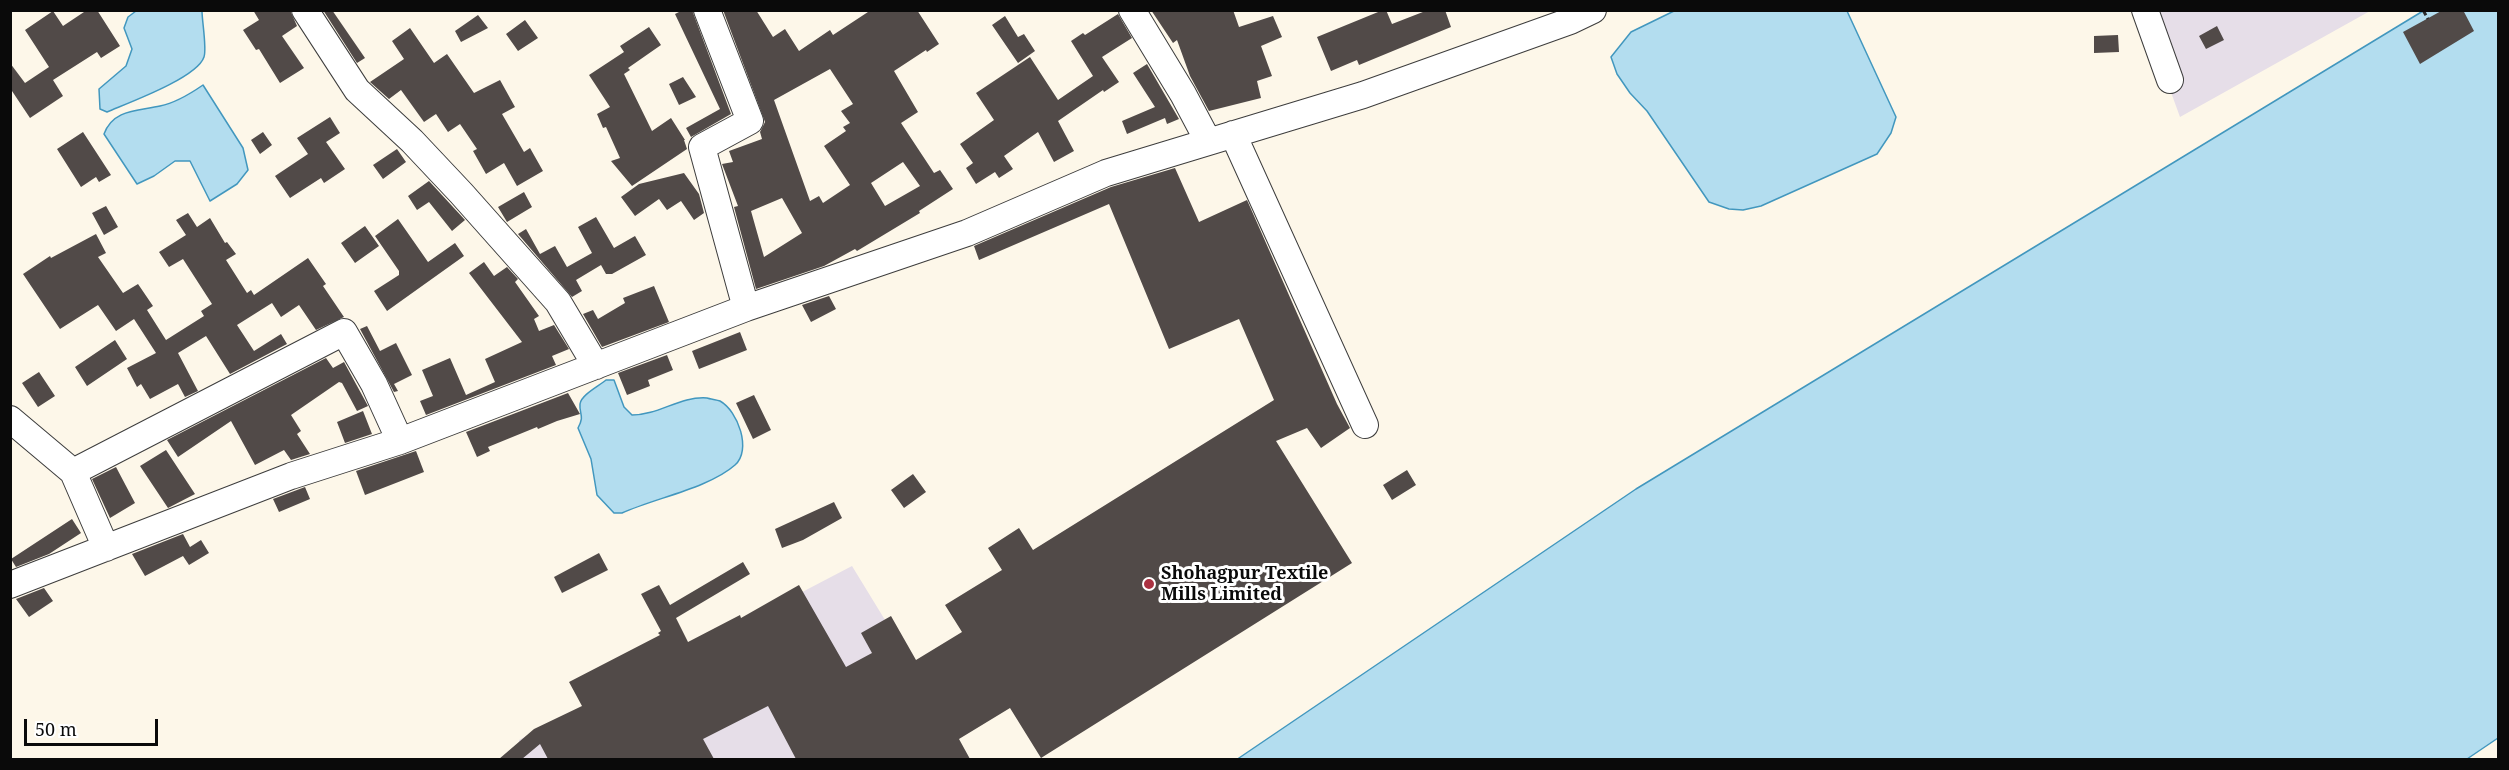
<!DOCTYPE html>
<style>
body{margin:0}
#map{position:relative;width:2509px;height:770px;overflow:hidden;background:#fdf7e9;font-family:"Noto Serif",serif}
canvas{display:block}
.frame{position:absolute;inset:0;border:12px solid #0a0a0a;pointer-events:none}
.scale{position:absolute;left:24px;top:719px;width:134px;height:27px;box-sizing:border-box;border:3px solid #0a0a0a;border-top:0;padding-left:8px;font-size:18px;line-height:21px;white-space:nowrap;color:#0a0a0a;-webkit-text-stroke:4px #fff;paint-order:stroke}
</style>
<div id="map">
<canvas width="2509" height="770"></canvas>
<div class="frame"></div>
<div class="scale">50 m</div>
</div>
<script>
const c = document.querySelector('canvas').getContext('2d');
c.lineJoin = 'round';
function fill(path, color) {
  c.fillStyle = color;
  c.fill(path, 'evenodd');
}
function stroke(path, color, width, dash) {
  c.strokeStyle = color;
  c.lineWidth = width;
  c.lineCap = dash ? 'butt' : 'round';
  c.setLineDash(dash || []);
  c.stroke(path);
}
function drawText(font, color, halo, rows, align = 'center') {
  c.font = font + ' "Noto Serif",serif';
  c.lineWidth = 6;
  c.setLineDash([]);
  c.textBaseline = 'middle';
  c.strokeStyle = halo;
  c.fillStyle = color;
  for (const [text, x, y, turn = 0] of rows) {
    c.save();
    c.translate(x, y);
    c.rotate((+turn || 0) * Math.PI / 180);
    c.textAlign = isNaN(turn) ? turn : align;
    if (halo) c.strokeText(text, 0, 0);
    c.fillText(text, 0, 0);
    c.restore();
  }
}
fill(new Path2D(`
 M 2141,10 L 2370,11 L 2180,117 Z
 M 852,566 L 970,759 L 519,760 L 519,740 Z`), '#e6dee8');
const water = new Path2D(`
 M 136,11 L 202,11 C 202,21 207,49 204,57 C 197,78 128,103 107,112 L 100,109 L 99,89 L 126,66 L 132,49 L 124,28 L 128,17 Z
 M 1674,11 L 1847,11 L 1896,117 L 1891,133 L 1877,154 L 1761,206 L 1743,210 L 1729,209 L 1709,202 L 1647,111 L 1630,93 L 1617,74 L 1611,57 L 1631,32 Z
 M 2423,11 L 2498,11 L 2498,738 L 2467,759 L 1236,760 L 1636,489 Z
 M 203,85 L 243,148 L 248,170 L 237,184 L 210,201 L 190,161 L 175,161 L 154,176 L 137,184 L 104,134 C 113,109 138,111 160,106 C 175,103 190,94 203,85 Z
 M 606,380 L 614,380 L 624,407 L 632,415 C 659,415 680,396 707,398 C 710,399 717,400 720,401 C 738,411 752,450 735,465 C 709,488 655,498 622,513 L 614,513 L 597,495 L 591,459 L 578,428 C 585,415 579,415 580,404 C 581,395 599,386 606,380 Z`);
fill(water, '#b3ddef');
stroke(water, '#4297be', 1.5);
fill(new Path2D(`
 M 87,10 L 97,10 L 120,46 L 101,58 L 97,52 L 53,80 L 63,96 L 30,118 L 10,88 L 10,63 L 25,83 L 49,67 L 25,30 L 53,11 L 63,26 Z
 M 253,10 L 290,10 L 297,26 L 282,36 L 304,68 L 280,83 L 259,49 L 256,50 L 243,30 L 259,20 Z
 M 323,10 L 332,10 L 365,58 L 357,63 Z
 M 683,10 L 692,10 L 731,114 L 691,137 L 686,128 L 720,109 L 675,14 Z
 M 723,10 L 756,10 L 773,37 L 785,29 L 799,51 L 830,30 L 833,35 L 871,10 L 917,10 L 939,44 L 927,52 L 926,50 L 894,71 L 918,112 L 901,123 L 934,173 L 940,170 L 953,189 L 919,211 L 920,213 L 857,251 L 855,249 L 824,266 L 756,289 L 734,207 L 738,206 L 722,164 L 733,162 L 729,151 L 762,139 L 760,132 L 765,122 ZM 830,69 L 853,104 L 841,111 L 850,123 L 843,127 L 846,131 L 824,146 L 850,185 L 823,203 L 819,196 L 810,201 L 774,100 ZM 903,162 L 920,186 L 885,206 L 871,183 ZM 782,198 L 802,233 L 764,257 L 751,211 Z
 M 1151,10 L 1233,10 L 1239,27 L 1273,16 L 1282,37 L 1261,46 L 1272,76 L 1257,81 L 1261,98 L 1209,111 L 1190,76 L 1177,40 L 1173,43 Z
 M 1383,10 L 1386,10 L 1392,24 L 1428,10 L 1445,10 L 1451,27 L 1359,65 L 1357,60 L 1331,71 L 1317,37 Z
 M 2443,10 L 2463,10 L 2474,31 L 2420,64 L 2403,32 Z
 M 1118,14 L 1132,38 L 1102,57 L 1119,82 L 1104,92 L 1103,90 L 1058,121 L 1074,151 L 1054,162 L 1038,132 L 1004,156 L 1013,169 L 999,178 L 995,172 L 976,184 L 966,168 L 973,163 L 960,144 L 994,120 L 976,93 L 1030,57 L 1058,100 L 1093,76 L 1071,41 L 1083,33 L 1085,35 Z
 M 478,15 L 488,28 L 461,42 L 455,31 Z
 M 1005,16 L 1018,37 L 1024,34 L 1035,51 L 1018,63 L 992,25 Z
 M 525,20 L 538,38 L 518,51 L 506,34 Z
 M 2217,26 L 2224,40 L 2206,49 L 2199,36 Z
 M 649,27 L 661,45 L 628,68 L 630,70 L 624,74 L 652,131 L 671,118 L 685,140 L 684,140 L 687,149 L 632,186 L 611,161 L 620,158 L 606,127 L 603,128 L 597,114 L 610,107 L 589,75 L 624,52 L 620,46 Z
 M 410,28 L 434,63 L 447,54 L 474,93 L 500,80 L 515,107 L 502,114 L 524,152 L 530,148 L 543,171 L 517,186 L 504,163 L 486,174 L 473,151 L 477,149 L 460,124 L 448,132 L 436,114 L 424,122 L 401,90 L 389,99 L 370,82 L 404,59 L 392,41 Z
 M 2118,35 L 2119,52 L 2094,53 L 2094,36 Z
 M 1147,64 L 1179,119 L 1167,124 L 1165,118 L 1127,134 L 1122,121 L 1155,107 L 1133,73 Z
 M 683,77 L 696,97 L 679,105 L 669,84 Z
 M 330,117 L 340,133 L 326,142 L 345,169 L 324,183 L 321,178 L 290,198 L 275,176 L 308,154 L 297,138 Z
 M 83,132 L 111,175 L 99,182 L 96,177 L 81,187 L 57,149 Z
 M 263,132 L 272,145 L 260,154 L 251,140 Z
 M 397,149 L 406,162 L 383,179 L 373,165 Z
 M 1175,168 L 1199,222 L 1247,200 L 1337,404 L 1350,428 L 1321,448 L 1307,428 L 1276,441 L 1352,563 L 1041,758 L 1010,708 L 959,739 L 970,759 L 796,759 L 768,706 L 703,739 L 714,759 L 548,759 L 540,744 L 522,759 L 499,759 L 534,729 L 582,706 L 569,682 L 660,635 L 658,633 L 661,631 L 641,594 L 659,585 L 670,605 L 743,562 L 750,574 L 676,618 L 688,642 L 740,615 L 741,618 L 799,585 L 846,667 L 872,653 L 861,633 L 891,616 L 916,660 L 962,632 L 945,605 L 1002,570 L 988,548 L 1019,528 L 1033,550 L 1274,400 L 1239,319 L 1169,349 L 1109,204 L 979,260 L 974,246 L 1111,187 Z
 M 684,173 L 699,194 L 704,213 L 694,220 L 681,201 L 667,210 L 659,199 L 635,216 L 621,197 L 639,184 Z
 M 429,181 L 465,220 L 452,231 L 429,202 L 417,210 L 408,196 Z
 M 524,192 L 532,207 L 507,222 L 498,207 Z
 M 106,206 L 118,227 L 104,235 L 92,213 Z
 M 188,213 L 197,227 L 210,218 L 225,243 L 227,242 L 236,254 L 226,260 L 247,293 L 251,290 L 254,295 L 308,258 L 326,284 L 323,286 L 344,317 L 316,330 L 299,305 L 281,317 L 272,303 L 237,325 L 254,351 L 281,334 L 287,344 L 230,374 L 206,336 L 178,353 L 198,391 L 185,397 L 178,384 L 150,399 L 141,384 L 137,387 L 127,368 L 156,353 L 134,319 L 116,331 L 98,305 L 60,329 L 23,274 L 50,256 L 51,258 L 96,234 L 106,253 L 98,257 L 123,293 L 138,284 L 153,306 L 147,310 L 166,340 L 204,316 L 201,311 L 212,304 L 183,259 L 169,267 L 159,252 L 186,235 L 176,220 Z
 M 596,217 L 614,248 L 635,236 L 646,255 L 612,274 L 606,274 L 601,265 L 576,280 L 582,291 L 572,297 L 518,234 L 526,229 L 540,254 L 555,246 L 567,267 L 592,253 L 578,227 Z
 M 398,219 L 428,262 L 455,243 L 464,256 L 387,311 L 374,291 L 399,275 L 399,271 L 375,236 Z
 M 365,226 L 379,246 L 355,263 L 341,243 Z
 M 484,262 L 494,276 L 507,267 L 518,279 L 515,282 L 539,316 L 534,319 L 539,331 L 554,325 L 569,349 L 552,356 L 556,365 L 426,415 L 420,401 L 433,396 L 422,370 L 450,358 L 466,395 L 495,382 L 485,359 L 522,342 L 469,273 Z
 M 654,286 L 669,322 L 602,347 L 583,314 L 593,310 L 598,319 L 625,303 L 623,298 Z
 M 829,296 L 836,309 L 811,322 L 802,305 Z
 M 367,326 L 380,351 L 396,343 L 412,375 L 394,384 L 398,391 L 394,392 L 360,329 Z
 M 740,332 L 747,350 L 699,369 L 692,351 Z
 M 115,340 L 127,359 L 87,386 L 75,367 Z
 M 667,355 L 673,370 L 648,380 L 650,386 L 627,395 L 618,373 Z
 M 326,358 L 333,368 L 344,362 L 368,406 L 357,411 L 342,383 L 339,382 L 291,415 L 301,431 L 297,434 L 310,454 L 291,460 L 284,450 L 255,465 L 231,421 L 178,457 L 167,440 Z
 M 39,372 L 55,396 L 38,407 L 22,383 Z
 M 568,393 L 580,414 L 557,421 L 538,429 L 537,427 L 488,447 L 490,451 L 477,457 L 466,432 Z
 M 754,395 L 771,430 L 753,439 L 736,403 Z
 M 363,411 L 372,434 L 345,443 L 337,422 Z
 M 166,450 L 195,494 L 168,508 L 140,466 Z
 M 416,451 L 424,472 L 365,495 L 356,471 Z
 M 116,467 L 135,503 L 110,518 L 92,479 Z
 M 1407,470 L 1416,485 L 1392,500 L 1383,485 Z
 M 913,474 L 926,492 L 904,508 L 891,490 Z
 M 305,487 L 310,499 L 279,512 L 273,499 Z
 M 834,502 L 842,518 L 803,540 L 782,548 L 775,529 Z
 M 72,519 L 81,533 L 49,554 L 16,567 L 11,559 Z
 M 183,534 L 190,547 L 201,540 L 209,553 L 189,565 L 183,556 L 145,576 L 132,554 Z
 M 599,553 L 608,570 L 562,593 L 554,577 Z
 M 44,588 L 53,601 L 29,617 L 16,599 Z`), '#514a48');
const minor = new Path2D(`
 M 305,10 L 357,90 L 412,141 L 461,193 L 558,302 L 596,366
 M 707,10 L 750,121 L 702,147 L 746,308
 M 1132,10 L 1183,94 L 1208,141
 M 2145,10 L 2170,80
 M 1233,134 L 1365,425
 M 10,419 L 73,472 L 106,548
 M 73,472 L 344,332 L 374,384 L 400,441
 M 10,585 L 291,476 L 400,441 L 746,308 L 967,233 L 1106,173 L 1363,95 L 1570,21 L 1593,10`);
stroke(minor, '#3d3d3d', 28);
stroke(new Path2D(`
 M 2423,10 L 2428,19`), '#2c2c2c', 3, [6, 3]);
stroke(minor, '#fff', 26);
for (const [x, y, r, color] of [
 [1149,584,6,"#aa3141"]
]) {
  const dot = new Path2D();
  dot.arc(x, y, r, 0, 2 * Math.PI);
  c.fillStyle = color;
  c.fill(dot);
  stroke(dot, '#fff', 2);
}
drawText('bold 18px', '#0a0a0a', '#fff', [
 ["Shohagpur Textile",1161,574],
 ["Mills Limited",1161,595]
], 'left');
</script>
